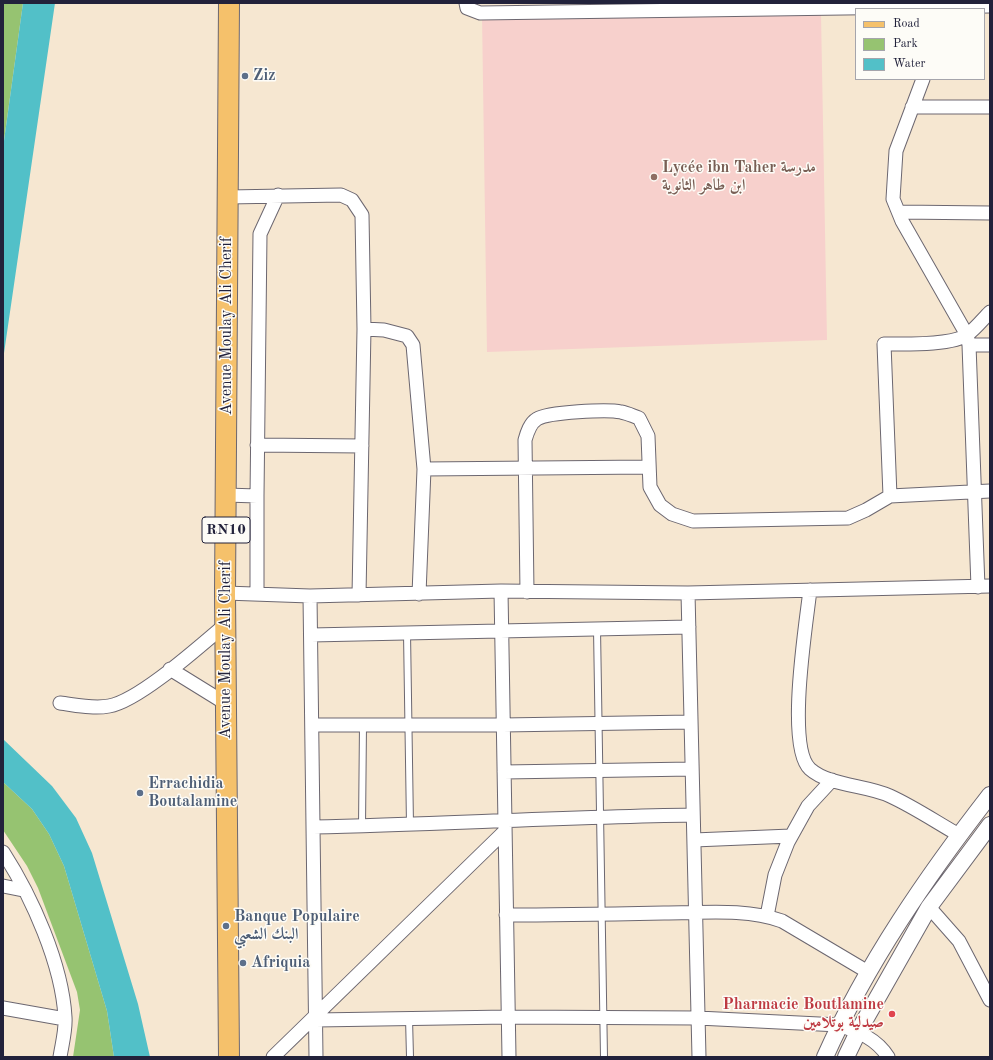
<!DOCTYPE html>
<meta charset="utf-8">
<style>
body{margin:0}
#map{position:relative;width:993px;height:1060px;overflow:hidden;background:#f6e7d1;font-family:"Old Standard TT",serif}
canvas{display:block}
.frame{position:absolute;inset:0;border:4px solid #22223b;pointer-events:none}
.legend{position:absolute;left:855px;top:8px;width:130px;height:72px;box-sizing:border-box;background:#fdfcf7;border:1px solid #a5a5ac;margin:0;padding:5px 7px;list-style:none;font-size:12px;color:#22223b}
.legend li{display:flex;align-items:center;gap:8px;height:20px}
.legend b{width:20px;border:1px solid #a5a5ac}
</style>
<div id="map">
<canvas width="993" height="1060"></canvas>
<div class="frame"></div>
<ul class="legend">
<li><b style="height:5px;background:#f5c16b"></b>Road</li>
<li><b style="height:11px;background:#96c371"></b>Park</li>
<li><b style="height:11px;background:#52c0c8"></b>Water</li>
</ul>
</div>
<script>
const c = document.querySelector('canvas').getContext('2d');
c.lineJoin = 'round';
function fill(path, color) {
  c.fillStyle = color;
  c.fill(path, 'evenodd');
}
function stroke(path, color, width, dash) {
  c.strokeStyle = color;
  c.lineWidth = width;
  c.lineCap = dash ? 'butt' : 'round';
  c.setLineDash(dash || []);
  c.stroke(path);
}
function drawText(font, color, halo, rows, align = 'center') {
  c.font = font + ' "Old Standard TT",Amiri,serif';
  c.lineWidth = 3;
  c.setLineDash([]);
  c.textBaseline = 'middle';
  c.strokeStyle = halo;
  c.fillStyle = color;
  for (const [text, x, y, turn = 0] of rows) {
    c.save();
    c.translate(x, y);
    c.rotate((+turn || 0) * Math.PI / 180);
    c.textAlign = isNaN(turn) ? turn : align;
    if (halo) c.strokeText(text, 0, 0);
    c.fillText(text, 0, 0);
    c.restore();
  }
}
fill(new Path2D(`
 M 482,14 L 821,15 L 827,340 L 487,352 Z`), '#f7d0cc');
fill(new Path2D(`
 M 3,3 L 23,3 L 3,148 Z
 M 3,782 L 32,809 L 49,834 L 64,866 L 107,1011 L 114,1057 L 73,1057 L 80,1010 L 77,992 L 38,888 L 27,866 L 3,830 Z`), '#96c371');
fill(new Path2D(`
 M 23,3 L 55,3 L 3,360 L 3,148 Z
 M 3,739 L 52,786 L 76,818 L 92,853 L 138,1004 L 150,1057 L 114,1057 L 107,1011 L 64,866 L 49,834 L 32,809 L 3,782 Z`), '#52c0c8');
const service = new Path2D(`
 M 597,629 L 604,1057
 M 407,633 L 410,825
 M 362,826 L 363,725
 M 409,1018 L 410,1057`);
const minor = new Path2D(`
 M 466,3 L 467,8 L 480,13 L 990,6
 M 923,79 L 896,151 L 893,199 L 902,221 L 967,335 L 969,345 L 978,587
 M 912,107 L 990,107
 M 228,197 L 341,195 L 352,200 L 362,215 L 364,329 L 359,595
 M 899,212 L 990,213
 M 364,329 L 384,330 L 407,336 L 413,345 L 424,469 L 419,594
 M 969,345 L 990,345
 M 257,445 L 362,446
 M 424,469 L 648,467
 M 226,495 L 257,496 L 257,594
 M 257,496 L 260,234 L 278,195
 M 890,496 L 884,344 C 903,344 953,346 968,334 C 976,328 983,319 990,312
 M 810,590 C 806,625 786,747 810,769 C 829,786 867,785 890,796 C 914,807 936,822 959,835
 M 501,591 L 509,1057
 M 527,592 L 525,440 C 527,433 530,423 537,419 C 548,412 608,409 621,412 C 627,413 633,416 639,418 L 648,436 L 650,487 L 660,505 L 672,514 L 693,521 L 848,518 L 866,510 L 890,496 L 990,491
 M 225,593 L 310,596 L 501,591 L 688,593 L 990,586
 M 688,593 L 699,1057
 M 310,596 L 316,1057
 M 311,635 L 689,627
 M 170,669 L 225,703
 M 60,703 C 76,705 93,709 109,706 C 139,701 201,645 226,624
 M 312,725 L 503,725 L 691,722
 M 504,772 L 692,769
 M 313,827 C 440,824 566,817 693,815
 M 694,840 L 791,836
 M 3,852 C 32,897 62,964 65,1017 C 66,1030 62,1044 60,1057
 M 3,886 L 23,890
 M 929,907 L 959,941 L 990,1000
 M 506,915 C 559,915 612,914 664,913 C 703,913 745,908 782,921 L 868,972
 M 767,916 L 775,875 L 788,842 L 808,806 L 832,780
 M 3,1008 L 65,1019
 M 316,1020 L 508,1017 L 698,1018 L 839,1025 C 859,1032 877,1039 888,1057
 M 273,1057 L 505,831`);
const tertiary = new Path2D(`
 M 825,1057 C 867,963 927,876 990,795
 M 846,1057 L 858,1032 L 929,907 L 990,825`);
const primary = new Path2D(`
 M 229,1057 L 225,593 L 229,3`);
stroke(service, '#6c6770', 8);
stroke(minor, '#6c6770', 15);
stroke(tertiary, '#6c6770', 18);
stroke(primary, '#6c6770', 22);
stroke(service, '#fff', 6);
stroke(minor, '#fff', 13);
stroke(tertiary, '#fff', 16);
stroke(primary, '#f5c16b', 20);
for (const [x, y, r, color] of [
 [245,76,4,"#5c6f8a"],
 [654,177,4,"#8d6e63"],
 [140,793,4,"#5c6f8a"],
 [226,926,4,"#5c6f8a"],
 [243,963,4,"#5c6f8a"],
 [892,1014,4,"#e0444e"]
]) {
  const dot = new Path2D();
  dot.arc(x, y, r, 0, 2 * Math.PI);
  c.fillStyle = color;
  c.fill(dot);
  stroke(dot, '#fdfcf7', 1.5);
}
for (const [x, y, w] of [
 [226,530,48]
]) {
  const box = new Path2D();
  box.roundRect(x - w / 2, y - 13, w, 26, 3);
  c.fillStyle = '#fdfcf7';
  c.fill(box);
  stroke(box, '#22223b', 1);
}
drawText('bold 15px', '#22223b', null, [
 ["RN10",226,530]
]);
drawText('bold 16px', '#4e5e75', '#fdfcf7', [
 ["Ziz",253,76],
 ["Errachidia",148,784],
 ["Boutalamine",148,802],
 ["Banque Populaire",234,917],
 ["البنك الشعبي",234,935],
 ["Afriquia",251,963]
], 'left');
drawText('bold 16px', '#785e54', '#fdfcf7', [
 ["Lycée ibn Taher مدرسة",662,168],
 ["ابن طاهر الثانوية",662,186]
], 'left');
drawText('16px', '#22223b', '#fdfcf7', [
 ["Avenue Moulay Ali Cherif",227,326,-90],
 ["Avenue Moulay Ali Cherif",226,650,-90]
]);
drawText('bold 16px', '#be3a42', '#fdfcf7', [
 ["Pharmacie Boutlamine",884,1005],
 ["صيدلية بوتلامين",884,1023]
], 'right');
</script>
